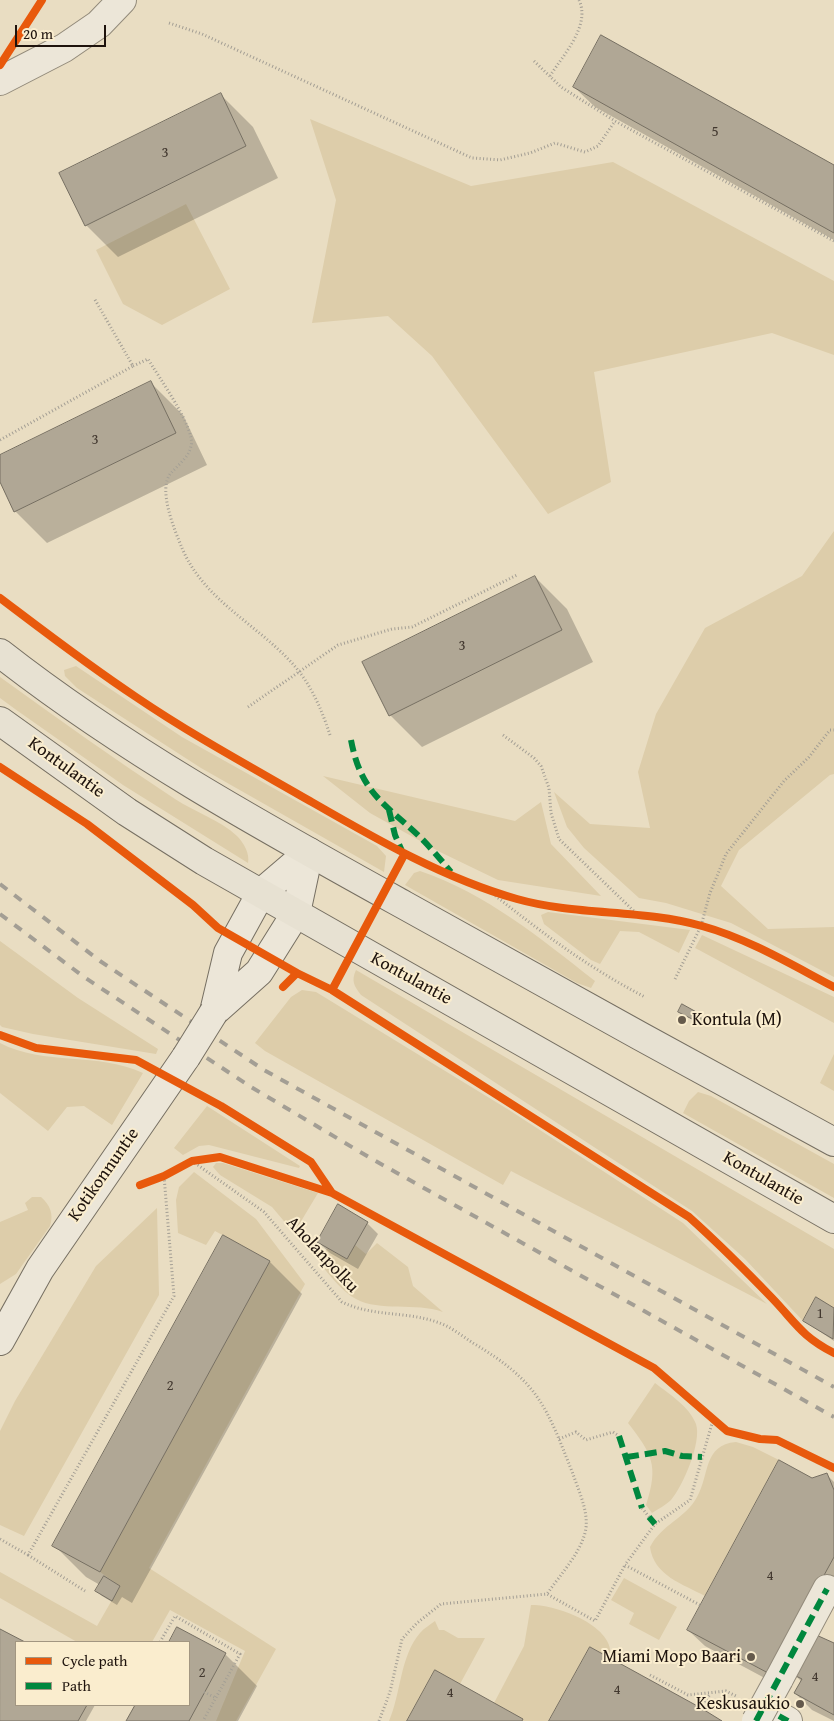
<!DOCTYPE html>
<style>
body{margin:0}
#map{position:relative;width:834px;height:1721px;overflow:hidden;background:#e9ddc2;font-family:"Gentium Book Plus",serif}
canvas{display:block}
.legend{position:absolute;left:15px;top:1641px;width:175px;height:65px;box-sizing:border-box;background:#faedce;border:1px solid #a29681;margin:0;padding:6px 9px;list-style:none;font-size:15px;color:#1e130d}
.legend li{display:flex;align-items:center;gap:10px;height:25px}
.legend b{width:25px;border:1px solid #a29681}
.scale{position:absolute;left:15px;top:25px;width:91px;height:22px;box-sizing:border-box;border:2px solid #1e130d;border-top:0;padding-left:6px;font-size:15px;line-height:18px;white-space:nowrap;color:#1e130d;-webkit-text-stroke:4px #faedce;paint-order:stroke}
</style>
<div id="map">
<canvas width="834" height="1721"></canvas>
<ul class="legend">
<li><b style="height:6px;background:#e8590c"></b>Cycle path</li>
<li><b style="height:6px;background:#00873e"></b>Path</li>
</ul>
<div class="scale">20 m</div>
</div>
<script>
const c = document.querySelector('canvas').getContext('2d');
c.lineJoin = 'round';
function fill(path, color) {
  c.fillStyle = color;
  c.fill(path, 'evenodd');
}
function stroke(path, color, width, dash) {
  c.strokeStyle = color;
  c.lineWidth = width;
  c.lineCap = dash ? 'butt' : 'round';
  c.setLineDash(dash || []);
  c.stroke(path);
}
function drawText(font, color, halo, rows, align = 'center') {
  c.font = font + ' "Gentium Book Plus",serif';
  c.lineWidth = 4;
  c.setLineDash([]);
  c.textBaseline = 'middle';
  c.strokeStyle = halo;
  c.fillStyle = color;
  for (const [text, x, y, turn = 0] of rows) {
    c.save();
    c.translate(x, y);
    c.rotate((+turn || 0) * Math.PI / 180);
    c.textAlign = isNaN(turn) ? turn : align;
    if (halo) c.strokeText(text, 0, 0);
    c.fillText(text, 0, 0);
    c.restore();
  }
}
fill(new Path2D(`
 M 310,119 L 471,186 L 613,162 L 834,281 L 834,355 L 772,333 L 594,372 L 611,482 L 548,514 L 432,356 L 388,316 L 312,323 L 336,200 Z
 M 186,204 L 230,289 L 162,325 L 123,304 L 96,250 Z
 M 834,531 L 834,774 L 830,775 L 739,850 L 721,886 L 768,929 L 834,927 L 834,977 L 731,923 L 666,903 L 639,898 L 584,848 L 567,827 L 554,792 L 590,824 L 650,828 L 638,772 L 656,714 L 705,628 L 802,576 Z
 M 76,666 L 182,737 L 377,846 L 386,856 L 384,872 L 201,768 L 77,688 L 65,676 L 64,670 Z
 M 0,677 C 58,719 116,760 175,799 C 195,812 220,820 237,836 C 244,843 250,854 248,863 L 123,785 L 15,709 L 0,698 Z
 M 323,776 L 515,821 L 541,802 L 551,844 L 601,896 L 498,880 L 440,852 L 370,813 Z
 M 420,871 C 487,894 540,938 595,981 L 591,988 L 577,983 L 405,885 L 414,873 Z
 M 548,912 L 690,930 L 679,953 L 639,932 L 620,931 L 600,964 L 591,960 L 544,924 L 541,915 Z
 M 702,935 L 834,997 L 834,1023 L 699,950 L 695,948 Z
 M 0,941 L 78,998 L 158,1049 L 156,1054 L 33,1034 L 2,1027 L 0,1025 Z
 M 356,970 L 834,1249 L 834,1308 L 816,1298 L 803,1321 L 745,1259 L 692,1211 L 361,995 C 354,986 351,981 356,970 Z
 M 302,990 L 316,992 L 509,1110 L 683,1223 L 767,1304 L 511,1171 L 503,1185 L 265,1051 L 255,1043 L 291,997 Z
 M 0,1043 C 44,1066 99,1052 143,1073 L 112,1125 L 84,1106 L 67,1107 L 48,1131 L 0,1093 Z
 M 834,1054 L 834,1091 L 820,1083 Z
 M 698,1092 L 711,1096 L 834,1164 L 834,1198 L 683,1113 L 689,1101 Z
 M 207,1106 L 300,1166 L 299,1168 L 209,1145 L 199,1146 L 183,1155 L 174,1148 Z
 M 216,1163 L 223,1163 L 318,1193 L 294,1233 L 272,1207 L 220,1175 L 213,1167 Z
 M 194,1172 L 256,1219 L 305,1284 L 149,1568 L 276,1649 L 236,1721 L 216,1721 L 245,1651 L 170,1610 L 152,1642 L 77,1642 L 0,1598 L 0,1572 L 97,1626 L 120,1586 L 100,1572 L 270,1261 L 215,1231 L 206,1245 L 178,1233 L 176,1200 L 179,1187 Z
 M 32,1197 L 41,1197 C 50,1205 54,1214 50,1226 L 16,1274 L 0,1284 L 0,1222 L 28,1210 L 25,1203 Z
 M 157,1208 L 159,1295 L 24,1536 L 0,1525 L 0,1431 L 15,1401 L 96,1266 Z
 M 377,1243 L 408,1267 L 413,1286 L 443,1312 C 415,1302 380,1312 356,1299 C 341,1291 331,1276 320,1264 L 327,1248 L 347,1259 L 355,1245 L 366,1254 Z
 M 655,1383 C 669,1394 689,1406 696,1424 C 702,1442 683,1486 671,1500 C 666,1505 658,1509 652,1513 L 646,1505 C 659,1465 652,1454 628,1423 Z
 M 736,1442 L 753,1447 L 779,1460 L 705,1596 C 683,1584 654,1576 650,1547 C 662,1524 686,1518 697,1497 C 710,1474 703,1445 736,1442 Z
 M 624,1578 L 677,1607 L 659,1640 L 629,1624 L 634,1613 L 611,1600 Z
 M 531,1605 C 555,1604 617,1626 610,1658 L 590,1647 L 549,1721 L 522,1721 L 522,1719 L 494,1703 L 524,1646 Z
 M 435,1621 L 439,1630 L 444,1630 L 458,1638 L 485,1638 L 460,1684 L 435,1671 L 407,1721 L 389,1721 C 401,1694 400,1656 420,1633 C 424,1628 430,1625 435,1621 Z`), '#ddcdaa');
fill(new Path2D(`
 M 574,87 L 834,166 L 834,240 L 595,107 Z
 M 221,95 L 253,127 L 278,178 L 118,257 L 86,225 Z
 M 151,383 L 183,415 L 207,465 L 47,543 L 15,511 L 0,479 L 0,456 Z
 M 535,577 L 567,609 L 593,662 L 422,747 L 390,715 Z
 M 680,1011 L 699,1015 L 704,1020 L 702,1025 Z
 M 367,1223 L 378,1234 L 358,1269 L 330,1253 L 318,1242 Z
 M 223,1236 L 270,1262 L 302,1294 L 132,1603 L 122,1597 L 117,1605 L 102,1596 L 96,1590 L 100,1585 L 86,1577 L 54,1545 Z
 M 817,1299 L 834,1309 L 834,1341 L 804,1321 Z
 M 827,1475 L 834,1482 L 834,1603 L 816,1637 L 834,1646 L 834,1721 L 812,1710 L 795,1693 L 802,1682 L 795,1675 L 787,1690 L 705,1646 L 688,1630 L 811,1479 Z
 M 178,1629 L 225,1654 L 257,1686 L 238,1721 L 127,1721 L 136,1705 L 189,1705 L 189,1642 L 170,1642 Z
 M 0,1630 L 22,1642 L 16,1642 L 16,1705 L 95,1705 L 86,1721 L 0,1721 Z`), '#0003');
const building = new Path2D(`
 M 601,35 L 834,165 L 834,233 L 573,87 Z
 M 221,93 L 246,146 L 85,226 L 59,173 Z
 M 151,381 L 176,433 L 14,512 L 0,482 L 0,455 Z
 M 535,576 L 562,630 L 389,716 L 362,662 Z
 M 682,1004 L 700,1014 L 696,1021 L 678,1012 Z
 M 338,1204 L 368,1222 L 347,1259 L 317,1242 Z
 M 223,1235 L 270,1261 L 100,1572 L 52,1546 Z
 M 816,1297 L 834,1308 L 833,1339 L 803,1321 Z
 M 779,1460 L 812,1478 L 827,1473 L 834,1490 L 834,1557 L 770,1674 L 687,1630 Z
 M 104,1576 L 120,1586 L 112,1601 L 95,1591 Z
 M 177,1627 L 226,1653 L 189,1721 L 126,1721 L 135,1705 L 189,1705 L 189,1642 L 169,1642 Z
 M 0,1629 L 25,1642 L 16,1642 L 16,1705 L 87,1705 L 78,1721 L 0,1721 Z
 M 814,1634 L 834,1643 L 834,1715 L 794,1693 L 802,1679 L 792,1674 Z
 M 590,1647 L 701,1708 L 722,1721 L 549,1721 Z
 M 435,1670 L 523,1719 L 522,1721 L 407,1721 Z`);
fill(building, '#b0a795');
stroke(building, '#766f62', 1);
const street = new Path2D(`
 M 0,81 L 64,48 L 99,24 L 122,0
 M 779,1679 L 827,1589
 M 779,1716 L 788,1721`);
const secondary = new Path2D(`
 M 214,1012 L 228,953 L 261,893 L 309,852
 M 214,1012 L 259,972 L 296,913 L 309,852
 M 0,1341 L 40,1269 L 186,1057`);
const primary = new Path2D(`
 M 0,653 C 125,751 265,828 404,905 C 547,985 690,1064 834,1142
 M 0,721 L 127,812 L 204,861 L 834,1219`);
stroke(street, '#928a7a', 30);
stroke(secondary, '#766f62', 30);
stroke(primary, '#766f62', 30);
stroke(new Path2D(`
 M 169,23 L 202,34 L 472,158 L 500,160 L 530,153 L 555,143 L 585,152 L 598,146 L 615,121
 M 534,61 L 561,87 L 615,121 L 834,241
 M 550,76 C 563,55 591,26 579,0
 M 133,366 L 148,359 C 158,376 196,429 191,446 C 189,457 178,465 171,473 C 157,489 175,531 182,548 C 203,599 256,624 291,662 C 310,682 322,710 330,735
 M 0,440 L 133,366 L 94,298
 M 248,707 L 338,645 L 392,629 L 412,627 L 517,575
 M 503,735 L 534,758 L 541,766 L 549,788 L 551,813 L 559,839 L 639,916
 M 487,889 C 538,930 587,967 645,997
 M 675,979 L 701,926 L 710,893 L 726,854 L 784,781 L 809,757 L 830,730 L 834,730
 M 192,1161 L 264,1212 L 342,1302 C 373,1317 405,1311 437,1322 C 450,1326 462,1336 473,1343 C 539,1382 546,1406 573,1474 C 579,1492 590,1514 585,1533 C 579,1555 560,1575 547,1594
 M 559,1439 L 576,1432 L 586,1440 L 613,1432 L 619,1436
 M 642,1508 L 649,1517
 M 0,1539 L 28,1555 L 174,1296 L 164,1176
 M 28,1555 L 85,1591
 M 700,1605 L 625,1565 L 655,1524 L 690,1500 L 713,1420
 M 160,1642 L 175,1616 L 240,1654 L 203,1721
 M 650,1675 L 688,1695 L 726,1691 L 736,1696
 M 204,1692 L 216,1698
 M 701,1708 L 710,1694
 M 379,1721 L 390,1692 L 402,1639 L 417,1623 L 441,1604 L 547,1594 L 595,1621 L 625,1565`), '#a39e94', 3, [1, 2.5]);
stroke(street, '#ece6d8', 28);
stroke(secondary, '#ece6d8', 28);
stroke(primary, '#e7e1d2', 28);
stroke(new Path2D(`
 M 0,884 L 100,961 L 264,1070 L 834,1387
 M 0,914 L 84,977 L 251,1087 L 372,1159 L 834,1417`), '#a39e94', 4, [9, 9]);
const streetBridge = new Path2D(`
 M 756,1721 L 779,1679`);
const secondaryBridge = new Path2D(`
 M 186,1057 L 214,1012`);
stroke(streetBridge, '#928a7a', 30, []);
stroke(secondaryBridge, '#766f62', 30, []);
stroke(streetBridge, '#ece6d8', 28);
stroke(secondaryBridge, '#ece6d8', 28);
stroke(new Path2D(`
 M 351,740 C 361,793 384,803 420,837 C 431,848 441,860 451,872
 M 389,810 L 395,835 L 402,851
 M 619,1436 L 642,1508
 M 627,1457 L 665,1451 L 682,1456 L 702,1457
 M 649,1517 L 655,1524
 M 779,1716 L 788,1721
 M 756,1721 L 827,1589`), '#00873e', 6, [12, 6]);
stroke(new Path2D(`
 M 0,65 L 42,0
 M 0,598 C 45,632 89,666 136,697 C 192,735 251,767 310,801 C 376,839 443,878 517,899 C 577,916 642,909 702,926 C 749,939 792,965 834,987
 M 0,767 L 87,824 L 193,905 L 218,928 L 297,973
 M 283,987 L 297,973 L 332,990 L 689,1217 C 718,1243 745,1270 772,1298 C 796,1323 801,1336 834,1353
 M 332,990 L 404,855
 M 0,1035 L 36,1048 L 136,1060 L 221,1106 L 311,1162 L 332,1193 L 654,1368 L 727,1431 L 760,1439 L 777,1440 L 834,1468
 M 140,1185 L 164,1176 L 192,1161 L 220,1157 L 332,1193`), '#e8590c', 8);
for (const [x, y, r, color] of [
 [682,1020,5,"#655a4c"],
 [751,1657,5,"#655a4c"],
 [800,1704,5,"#655a4c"]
]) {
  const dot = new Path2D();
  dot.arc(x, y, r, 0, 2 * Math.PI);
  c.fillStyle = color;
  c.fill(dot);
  stroke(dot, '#faedce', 2);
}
drawText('15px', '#42382f', null, [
 ["5",715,132],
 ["3",165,153],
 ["3",95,440],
 ["3",462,646],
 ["1",820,1314],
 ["2",170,1386],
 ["4",770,1576],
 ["2",202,1673],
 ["4",815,1677],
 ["4",617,1690],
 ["4",450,1693]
]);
drawText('18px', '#1e130d', '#faedce', [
 ["Kontulantie",66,768,36],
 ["Kontulantie",411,979,29],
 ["Kotikonnuntie",104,1175,-55],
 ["Kontulantie",763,1179,30],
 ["Aholanpolku",322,1255,47]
]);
drawText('18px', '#1e130d', '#faedce', [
 ["Kontula (M)",692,1020,"left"],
 ["Miami Mopo Baari",741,1657],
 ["Keskusaukio",790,1704]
], 'right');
</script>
